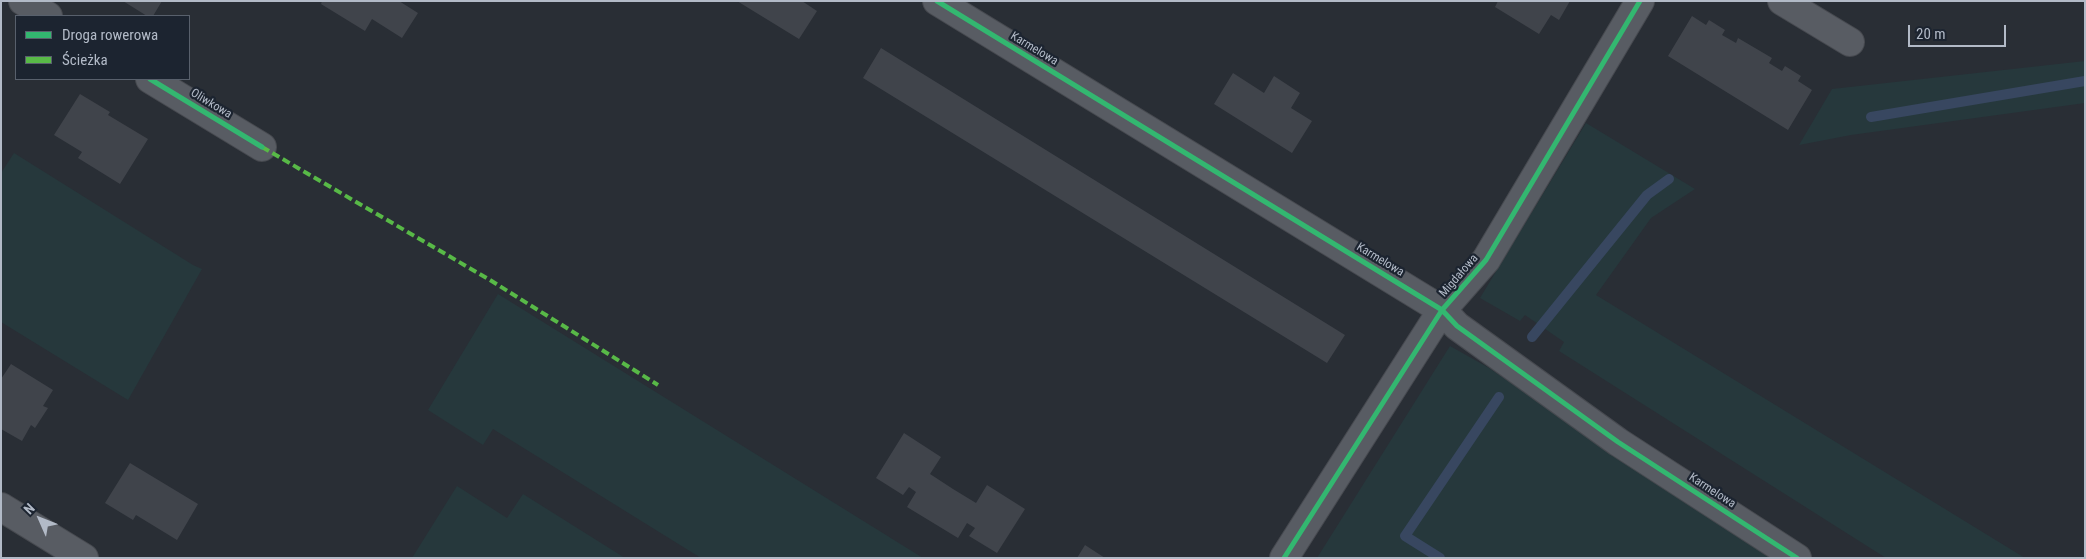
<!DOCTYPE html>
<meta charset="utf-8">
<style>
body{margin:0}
#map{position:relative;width:2086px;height:559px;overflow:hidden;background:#292e35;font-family:"Roboto Condensed",sans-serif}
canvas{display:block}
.frame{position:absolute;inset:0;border:2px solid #b2bac7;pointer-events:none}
.legend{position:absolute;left:15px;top:15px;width:175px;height:65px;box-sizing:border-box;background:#1c2430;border:1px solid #58606c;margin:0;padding:6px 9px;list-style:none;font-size:15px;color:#b2bac7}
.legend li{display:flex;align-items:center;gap:10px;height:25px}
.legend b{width:25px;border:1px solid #58606c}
.north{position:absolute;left:15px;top:494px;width:50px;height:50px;-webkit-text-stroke:4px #1c2430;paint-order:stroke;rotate:314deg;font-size:14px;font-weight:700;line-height:20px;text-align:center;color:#b2bac7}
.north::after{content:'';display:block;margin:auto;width:18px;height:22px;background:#b2bac7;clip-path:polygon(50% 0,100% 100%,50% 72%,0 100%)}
.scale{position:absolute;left:1908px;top:25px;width:98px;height:22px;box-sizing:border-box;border:2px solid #b2bac7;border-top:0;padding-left:6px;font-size:15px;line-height:18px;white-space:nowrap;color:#b2bac7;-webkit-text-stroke:4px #1c2430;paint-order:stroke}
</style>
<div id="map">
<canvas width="2086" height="559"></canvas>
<div class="frame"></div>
<ul class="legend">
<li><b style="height:6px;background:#33b770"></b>Droga rowerowa</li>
<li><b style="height:6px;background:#58b947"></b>Ścieżka</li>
</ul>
<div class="north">N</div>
<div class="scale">20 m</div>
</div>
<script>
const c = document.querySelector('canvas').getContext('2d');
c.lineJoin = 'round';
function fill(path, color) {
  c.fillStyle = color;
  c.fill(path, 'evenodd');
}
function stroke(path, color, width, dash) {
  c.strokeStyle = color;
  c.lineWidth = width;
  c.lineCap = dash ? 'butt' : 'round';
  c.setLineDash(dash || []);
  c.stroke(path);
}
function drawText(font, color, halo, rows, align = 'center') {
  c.font = font + ' "Roboto Condensed",sans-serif';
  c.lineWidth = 4.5;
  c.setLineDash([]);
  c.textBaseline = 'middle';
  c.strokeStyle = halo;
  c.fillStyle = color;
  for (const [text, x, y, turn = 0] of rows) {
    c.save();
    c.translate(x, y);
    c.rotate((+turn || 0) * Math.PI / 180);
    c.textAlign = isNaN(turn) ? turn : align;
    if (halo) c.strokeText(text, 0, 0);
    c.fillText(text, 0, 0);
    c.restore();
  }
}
fill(new Path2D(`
 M 2085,61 L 2085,103 L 1851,135 L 1799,145 L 1832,89 Z
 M 1586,123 L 1695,189 L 1651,218 L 1596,295 L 2025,558 L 1886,558 L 1559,351 L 1564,342 L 1525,315 L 1520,321 L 1480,298 Z
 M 14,153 L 193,265 L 202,269 L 128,400 L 1,322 L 1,173 Z
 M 498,294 L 923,558 L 701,558 L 493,429 L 483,445 L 428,410 Z
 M 1450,346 L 1489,368 L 1771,558 L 1317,558 Z
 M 457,486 L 507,518 L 523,494 L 625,558 L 412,558 Z`), '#26383c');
stroke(new Path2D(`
 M 1871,117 L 2085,81
 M 1532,337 L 1647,195 L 1669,179
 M 1440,558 L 1405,536 L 1499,397`), '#384760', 10);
fill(new Path2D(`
 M 123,1 L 162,1 L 153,16 L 147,16 Z
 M 322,1 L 399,1 L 418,13 L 402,38 L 372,19 L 365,31 L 321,4 Z
 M 737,1 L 802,1 L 817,11 L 799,39 Z
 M 1498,1 L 1570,1 L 1559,20 L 1551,15 L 1539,34 L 1495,7 Z
 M 1692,16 L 1706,25 L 1709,20 L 1725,30 L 1722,35 L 1736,43 L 1738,38 L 1772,58 L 1769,63 L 1782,71 L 1785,66 L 1801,76 L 1798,81 L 1812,90 L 1788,130 L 1668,56 Z
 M 881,48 L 1345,335 L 1327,363 L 863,78 Z
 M 1233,73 L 1264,93 L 1274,76 L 1300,93 L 1291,108 L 1312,121 L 1292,153 L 1214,104 Z
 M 80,94 L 110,112 L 108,115 L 148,139 L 120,184 L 78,158 L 82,152 L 54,135 Z
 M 11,364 L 53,390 L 43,406 L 48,408 L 35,428 L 31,425 L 22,441 L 1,429 L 1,379 Z
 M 904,433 L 941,457 L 930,474 L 953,489 L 976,503 L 987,485 L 1025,509 L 997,553 L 969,536 L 975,528 L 967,523 L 958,538 L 907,507 L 916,492 L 909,487 L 903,495 L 876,478 Z
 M 130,463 L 198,504 L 177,540 L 136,515 L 133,520 L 105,503 Z
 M 1085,545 L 1105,558 L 1077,558 Z`), '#40444b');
const minor = new Path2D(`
 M 23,1 L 48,16
 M 937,1 L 1442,310 L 1457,326 L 1618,442 L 1797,558
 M 1782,1 L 1850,42
 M 150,79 L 262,147
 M 1,507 L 84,558
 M 1284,558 L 1442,310 L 1486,260 L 1640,1`);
stroke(minor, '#474a50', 30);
stroke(minor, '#585c63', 28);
stroke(new Path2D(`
 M 262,147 L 490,280 L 658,385`), '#58b947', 4, [8, 4]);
stroke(new Path2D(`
 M 937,1 L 1442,310 L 1457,326 L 1618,442 L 1797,558
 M 150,79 L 262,147
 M 1284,558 L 1442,310 L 1486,260 L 1640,1`), '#33b770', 5);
drawText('12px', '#b2bac7', '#1c2430', [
 ["Karmelowa",1034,49,31],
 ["Oliwkowa",211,104,31],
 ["Karmelowa",1380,260,31],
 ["Migdałowa",1459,276,-49],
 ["Karmelowa",1712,491,33]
]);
</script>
